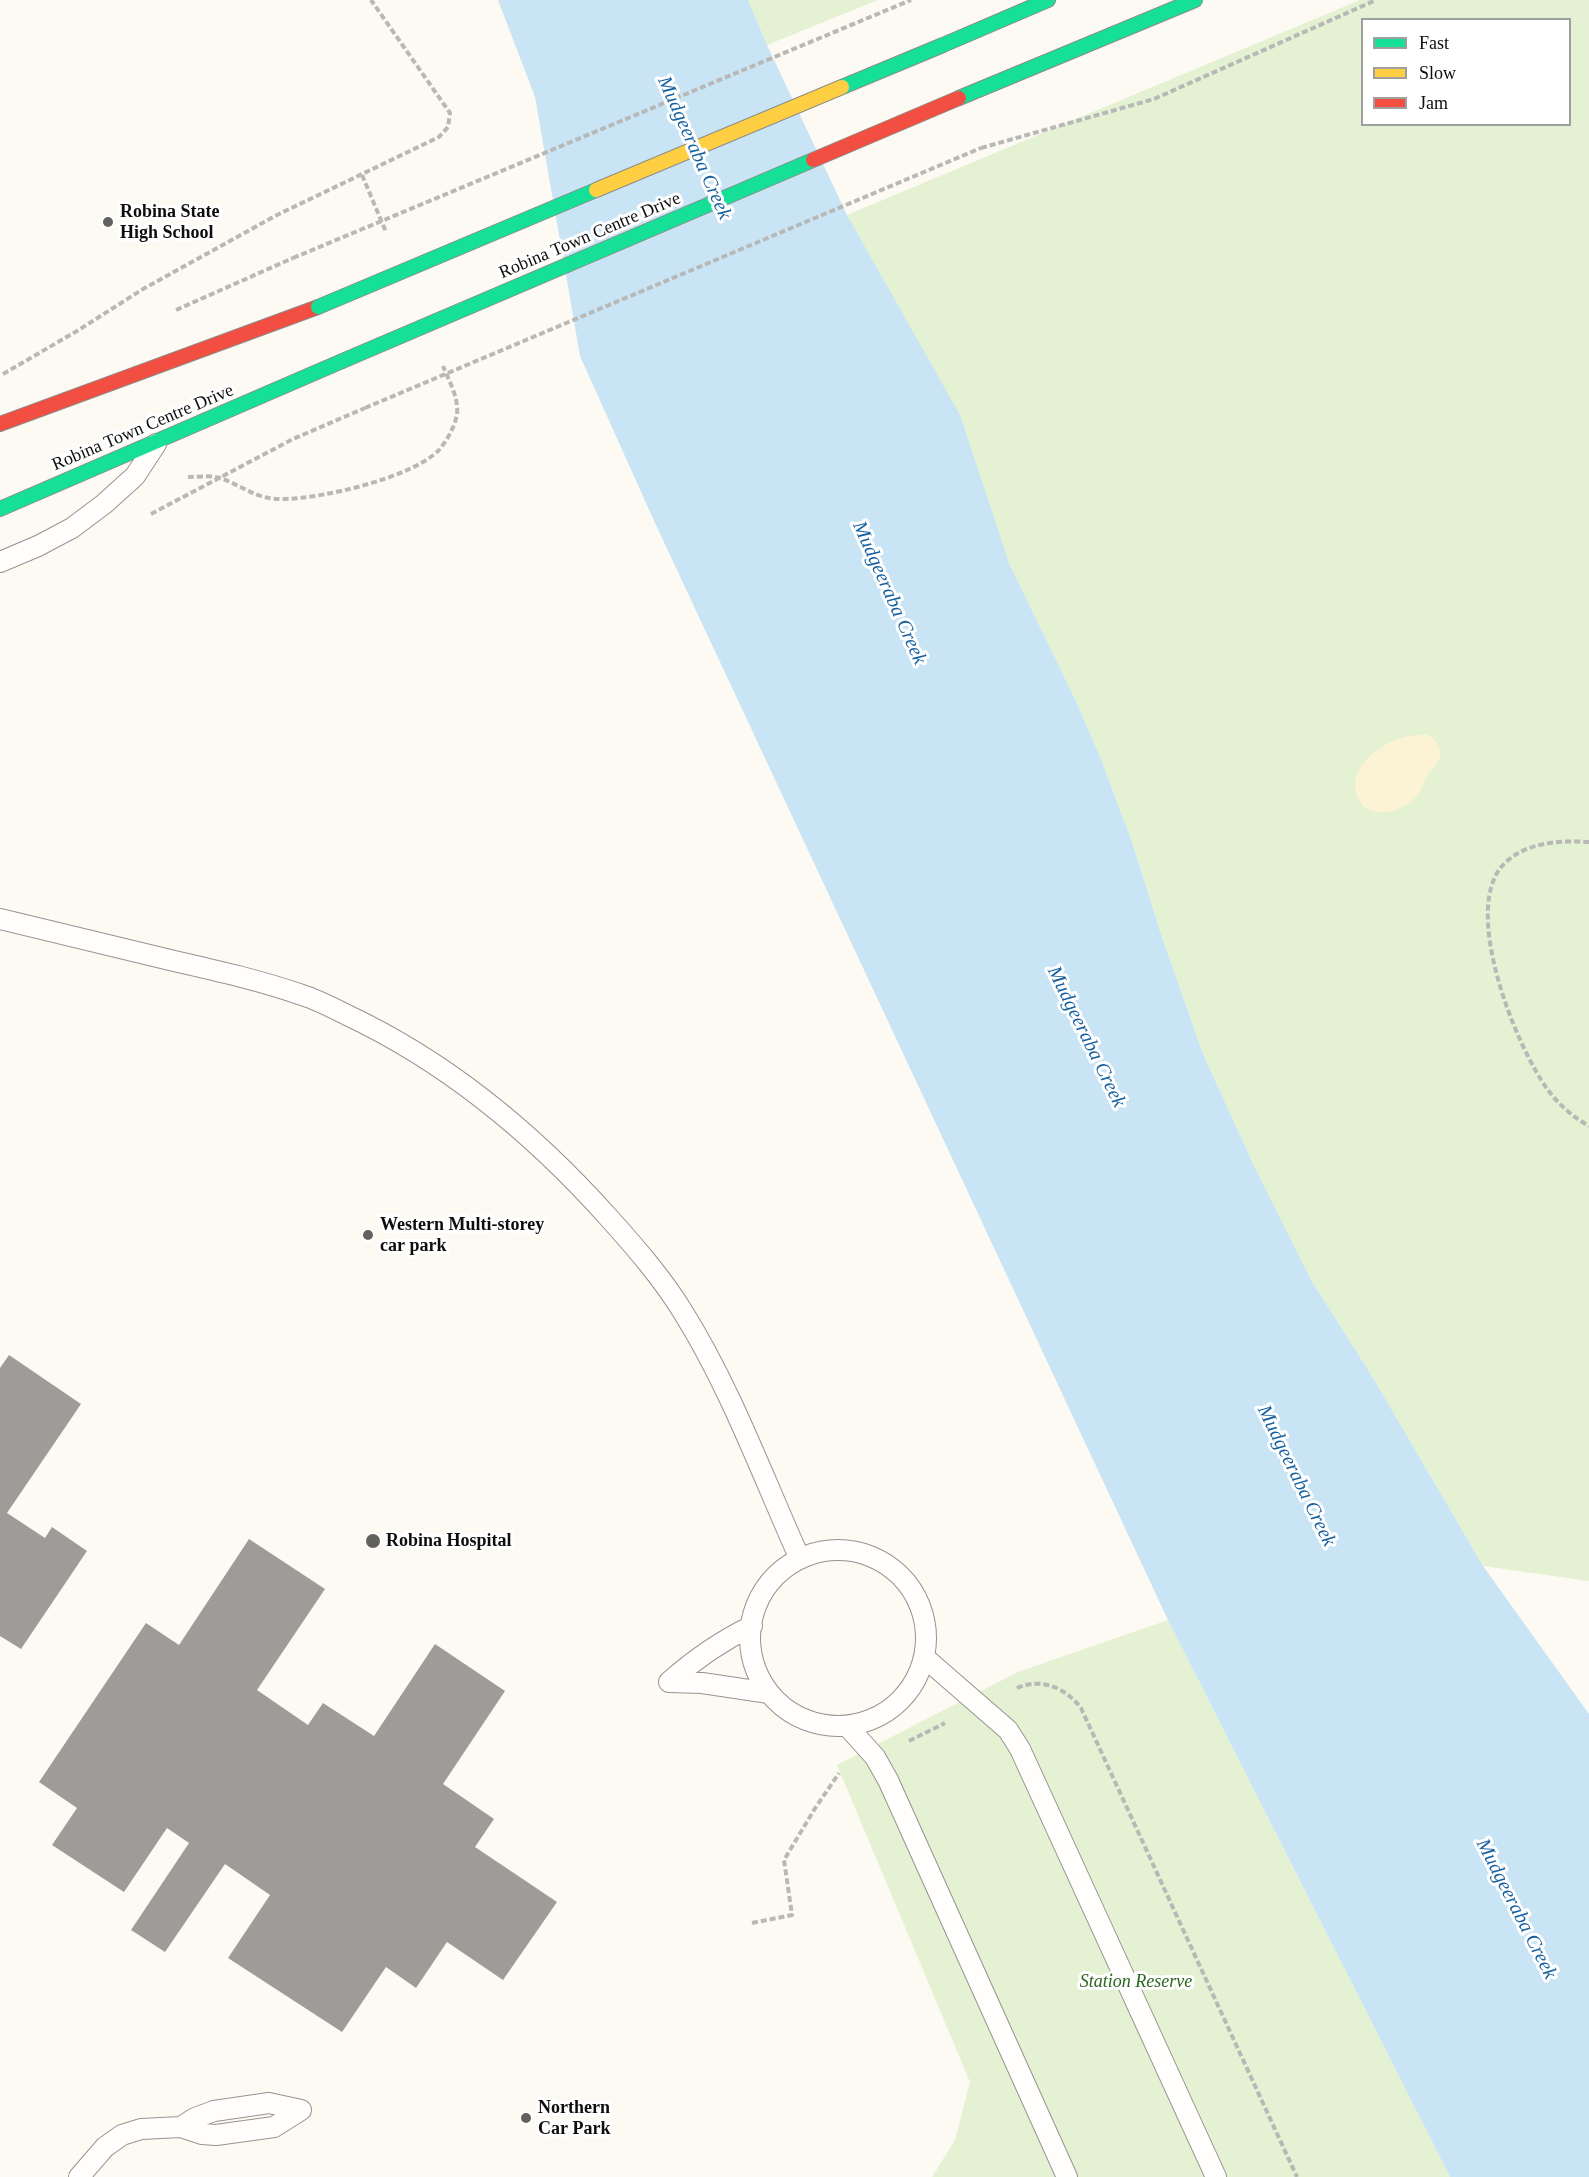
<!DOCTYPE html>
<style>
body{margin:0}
#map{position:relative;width:1589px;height:2177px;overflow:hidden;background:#fcfaf2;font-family:Georgia,serif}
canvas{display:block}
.legend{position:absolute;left:1361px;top:18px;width:210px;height:108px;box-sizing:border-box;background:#fff;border:2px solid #9f9f9f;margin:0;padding:8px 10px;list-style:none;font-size:18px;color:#0e0e0e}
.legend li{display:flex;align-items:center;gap:12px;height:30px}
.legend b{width:30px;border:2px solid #9f9f9f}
</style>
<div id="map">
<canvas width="1589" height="2177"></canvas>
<ul class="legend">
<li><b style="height:8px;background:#16e098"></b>Fast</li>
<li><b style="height:8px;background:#ffcf43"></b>Slow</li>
<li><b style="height:8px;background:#f24e42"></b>Jam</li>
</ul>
</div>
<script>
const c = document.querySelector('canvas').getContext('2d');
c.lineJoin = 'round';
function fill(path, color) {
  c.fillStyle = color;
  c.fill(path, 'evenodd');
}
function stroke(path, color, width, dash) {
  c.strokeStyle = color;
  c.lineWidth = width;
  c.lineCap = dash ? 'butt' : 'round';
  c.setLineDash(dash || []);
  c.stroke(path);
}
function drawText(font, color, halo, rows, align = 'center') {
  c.font = font + ' Georgia,serif';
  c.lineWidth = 6;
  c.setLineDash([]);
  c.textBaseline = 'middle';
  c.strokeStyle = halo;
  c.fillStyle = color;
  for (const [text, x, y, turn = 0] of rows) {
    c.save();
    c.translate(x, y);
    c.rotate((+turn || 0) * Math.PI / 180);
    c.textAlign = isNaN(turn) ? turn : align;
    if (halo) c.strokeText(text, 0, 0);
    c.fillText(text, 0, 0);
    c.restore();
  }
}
fill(new Path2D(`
 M 748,0 L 878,0 L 767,45 Z
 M 1360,0 L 1589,0 L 1589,1581 L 1483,1566 L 1372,1376 L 1311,1280 L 1256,1170 L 1203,1054 L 1162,937 L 1132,842 L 1099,754 L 1074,697 L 1009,563 L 847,215 ZM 1362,20 L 1570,20 L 1570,124 L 1362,124 Z
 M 1168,1620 L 1450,2177 L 932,2177 L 955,2140 L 970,2082 L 837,1765 L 1018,1672 Z`), '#e4f1d2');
fill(new Path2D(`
 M 1426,734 C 1438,739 1445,754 1436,765 C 1433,769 1429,771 1427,776 C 1424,781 1422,788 1419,793 C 1407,810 1382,818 1364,807 C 1340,777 1370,750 1398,739 C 1406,736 1417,735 1426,734 Z`), '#fbf3d4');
fill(new Path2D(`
 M 498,0 L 748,0 L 767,45 L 847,215 L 960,415 L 1009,563 L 1074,697 L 1099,754 L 1132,842 L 1162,937 L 1203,1054 L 1256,1170 L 1311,1280 L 1372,1376 L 1483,1566 L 1589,1714 L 1589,2177 L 1450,2177 L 1168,1620 L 655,523 L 580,356 L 535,97 Z`), '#c9e5f5');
fill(new Path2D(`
 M 9,1355 L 81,1404 L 7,1513 L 45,1538 L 52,1527 L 87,1551 L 21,1649 L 0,1636 L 0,1368 Z
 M 249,1539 L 325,1589 L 257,1690 L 308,1725 L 323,1703 L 374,1736 L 435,1644 L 505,1691 L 443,1784 L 494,1819 L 475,1847 L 557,1902 L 503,1980 L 447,1942 L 416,1988 L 386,1967 L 342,2032 L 228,1958 L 270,1895 L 225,1864 L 165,1952 L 131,1930 L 189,1843 L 167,1828 L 124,1892 L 52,1845 L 77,1808 L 39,1782 L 146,1623 L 179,1645 Z`), '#9e9c98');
const lane = new Path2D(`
 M 0,562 L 38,546 L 72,528 L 104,504 L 135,476 L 156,444
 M 0,919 C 57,933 114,946 170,960 C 214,970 259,980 302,995 C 318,1000 333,1008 347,1015 C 449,1063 534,1134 609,1218 C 636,1248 662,1278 683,1312 C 731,1389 763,1477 800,1559
 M750 1638a88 88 0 1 1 176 0a88 88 0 1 1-176 0Z
 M 924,1657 L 1008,1730 L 1020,1749 L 1216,2177
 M 669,1682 C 695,1659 721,1641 752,1626
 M 669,1682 L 702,1683 L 769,1693
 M 847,1726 L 875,1757 L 888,1780 L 1067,2177
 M 181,2127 L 195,2118 L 214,2111 L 269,2103 L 301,2110
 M 79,2177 L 105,2147 L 122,2135 L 141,2129 L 181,2127 L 202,2134 L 216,2135 L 274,2127 L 301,2110`);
const fast = new Path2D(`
 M 943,45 L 1048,0
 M 959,98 L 1195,0
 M 0,509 L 340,362`);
const jam = new Path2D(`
 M 0,424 L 318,307`);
stroke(lane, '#959491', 22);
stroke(fast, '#8c8b87', 16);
stroke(jam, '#8c8b87', 16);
stroke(new Path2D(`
 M 981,148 L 1154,99 L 1376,0
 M 362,175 L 386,232
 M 176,310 L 293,258
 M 3,374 L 77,331 L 143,289 L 277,215 L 439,137 L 448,127 L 450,113 L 371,0
 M 188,477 C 198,477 211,475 220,478 C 246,487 255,500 285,499 C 324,498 410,478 438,451 C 446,442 455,427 457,414 C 459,398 449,381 443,366
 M 151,514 L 293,439 L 365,408
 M 1589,842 C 1561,840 1524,842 1503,865 C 1461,910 1516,1047 1548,1090 C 1559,1105 1573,1117 1589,1126
 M 1017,1688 C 1041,1677 1066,1688 1081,1708 L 1297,2177
 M 909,1741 L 945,1723
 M 752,1923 L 792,1915 L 784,1860 L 814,1810 L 839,1773`), '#b8b8b6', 4, [6, 3]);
stroke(lane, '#fffefd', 20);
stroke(fast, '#16e098', 14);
stroke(jam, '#f24e42', 14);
const fastBridge = new Path2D(`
 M 842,87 L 943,45
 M 318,307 L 596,190
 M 340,362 L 813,160`);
const slowBridge = new Path2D(`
 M 596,190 L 842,87`);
const jamBridge = new Path2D(`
 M 813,160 L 959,98`);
stroke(fastBridge, '#8c8b87', 16, []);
stroke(slowBridge, '#8c8b87', 16, []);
stroke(jamBridge, '#8c8b87', 16, []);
stroke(new Path2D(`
 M 293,258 L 911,0
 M 365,408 L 981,148`), '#b8b8b6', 4, [6, 3]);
stroke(fastBridge, '#16e098', 14);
stroke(slowBridge, '#ffcf43', 14);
stroke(jamBridge, '#f24e42', 14);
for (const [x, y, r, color] of [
 [108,222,6,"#61615e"],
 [368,1235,6,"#61615e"],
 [373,1541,8,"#61615e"],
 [526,2118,6,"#61615e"]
]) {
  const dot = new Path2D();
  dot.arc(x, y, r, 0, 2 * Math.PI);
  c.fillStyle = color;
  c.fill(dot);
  stroke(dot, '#fff', 2);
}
drawText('bold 18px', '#0e0e0e', '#fff', [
 ["Robina State",120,212],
 ["High School",120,233],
 ["Western Multi-storey",380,1225],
 ["car park",380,1246],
 ["Robina Hospital",386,1541],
 ["Northern",538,2108],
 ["Car Park",538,2129]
], 'left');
drawText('18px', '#0e0e0e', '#fff', [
 ["Robina Town Centre Drive",590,236,-23],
 ["Robina Town Centre Drive",143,428,-23]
]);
drawText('italic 18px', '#2b661e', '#fff', [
 ["Station Reserve",1136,1982]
]);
drawText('italic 20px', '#1761a0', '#fff', [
 ["Mudgeeraba Creek",694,148,66],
 ["Mudgeeraba Creek",889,593,66],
 ["Mudgeeraba Creek",1086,1037,64],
 ["Mudgeeraba Creek",1296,1476,64],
 ["Mudgeeraba Creek",1516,1909,63]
]);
</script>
